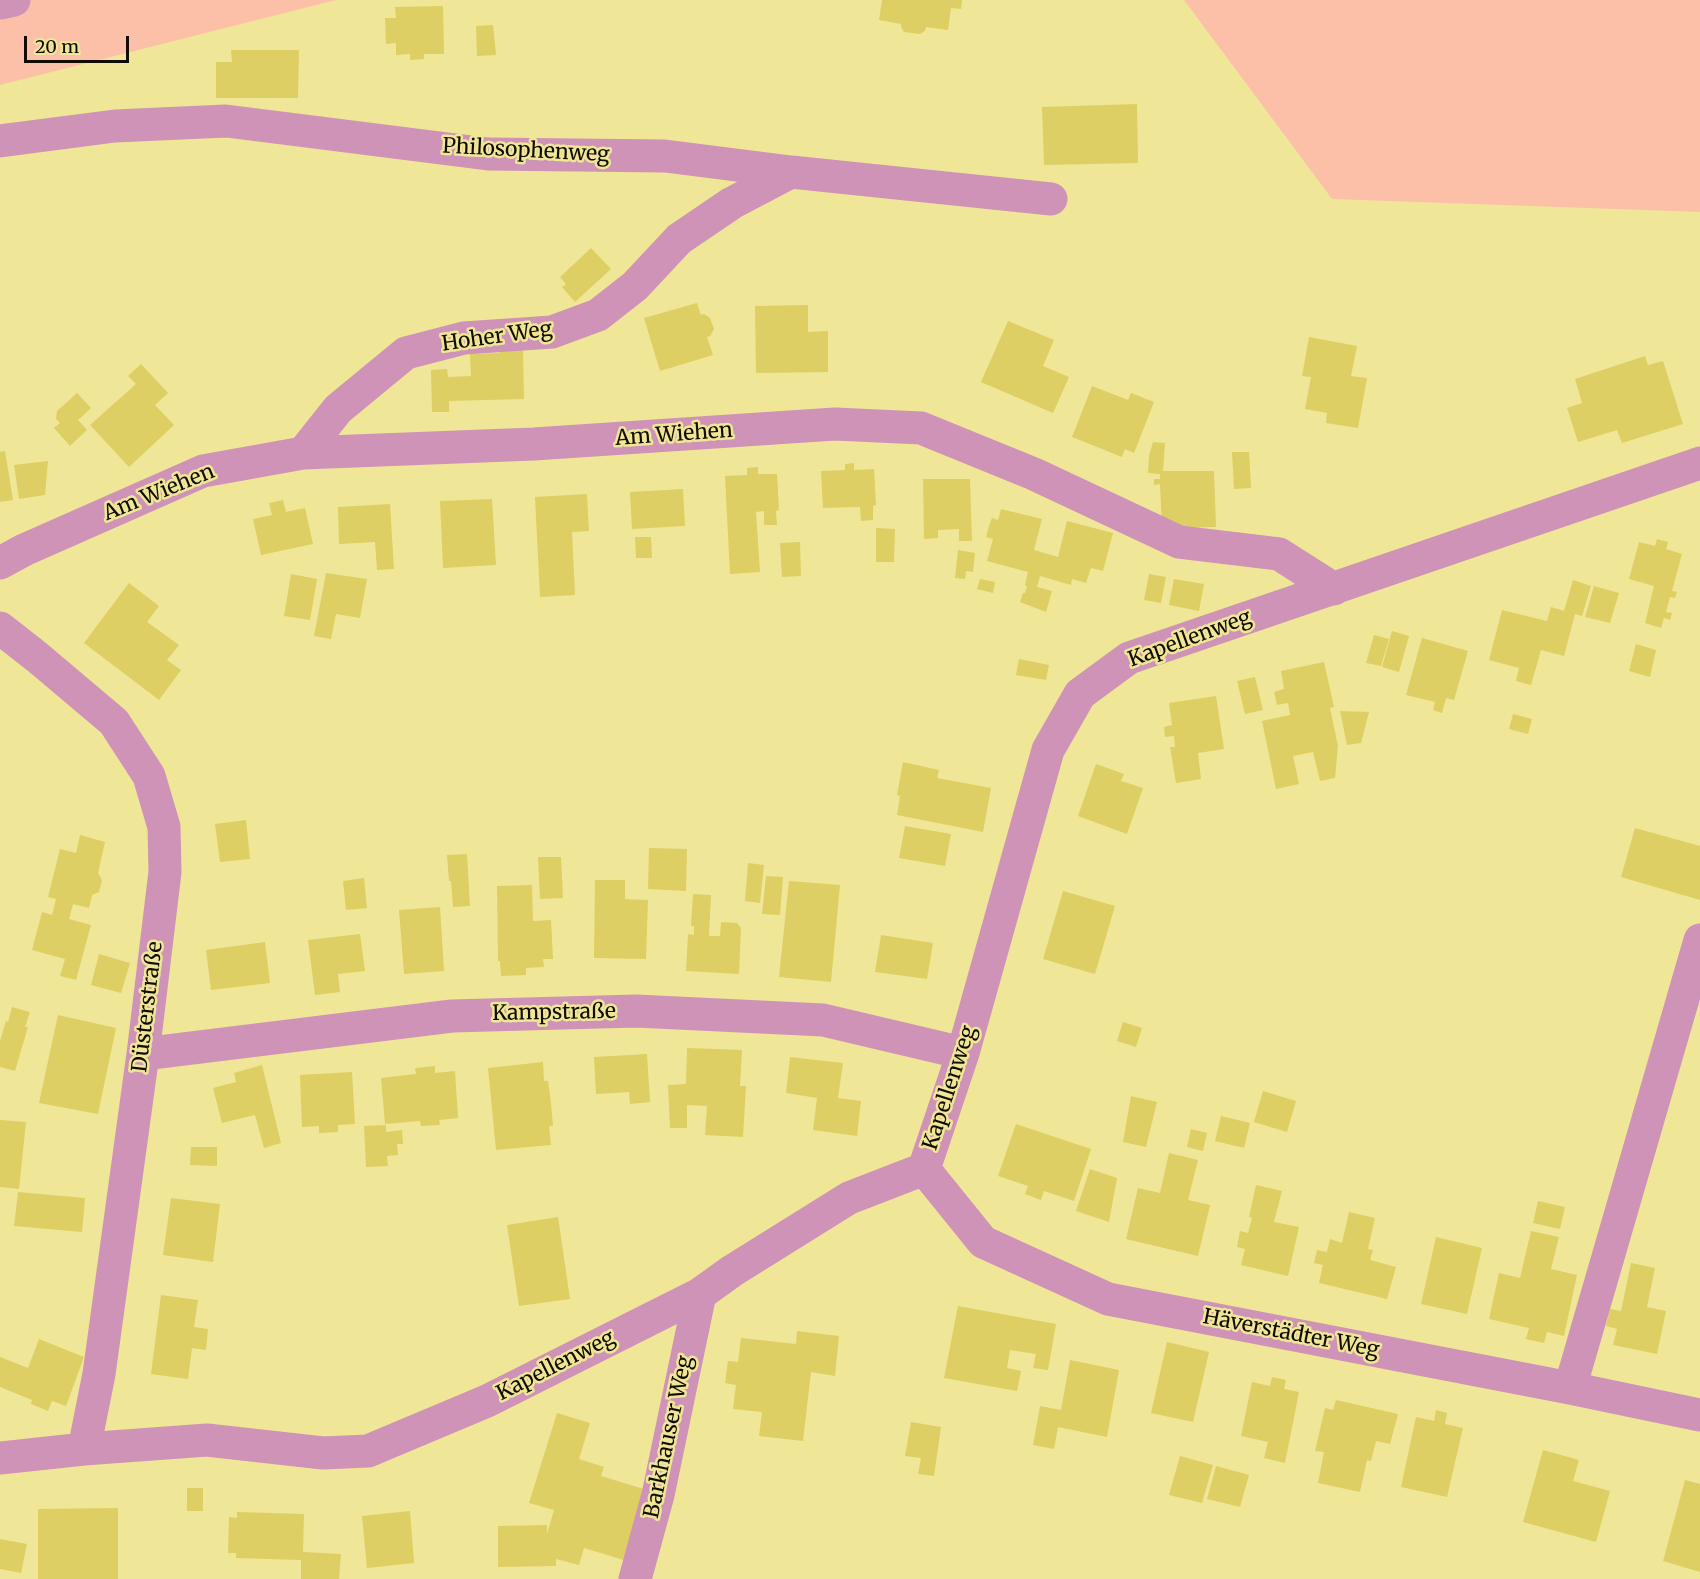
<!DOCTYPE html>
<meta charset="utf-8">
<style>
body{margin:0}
#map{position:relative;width:1700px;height:1579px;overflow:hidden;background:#f0e698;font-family:Merriweather,serif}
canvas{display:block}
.scale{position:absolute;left:24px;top:36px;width:105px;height:27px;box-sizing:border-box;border:3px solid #100c00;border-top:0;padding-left:8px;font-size:18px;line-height:21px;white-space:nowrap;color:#100c00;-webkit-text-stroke:4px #f0e698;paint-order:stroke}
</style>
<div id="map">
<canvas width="1700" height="1579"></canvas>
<div class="scale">20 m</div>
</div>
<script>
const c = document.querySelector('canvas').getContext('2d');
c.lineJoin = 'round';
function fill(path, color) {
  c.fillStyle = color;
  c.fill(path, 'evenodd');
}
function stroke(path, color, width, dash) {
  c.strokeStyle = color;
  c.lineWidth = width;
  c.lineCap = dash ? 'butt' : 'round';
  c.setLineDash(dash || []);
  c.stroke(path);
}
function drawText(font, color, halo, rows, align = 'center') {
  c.font = font + ' Merriweather,serif';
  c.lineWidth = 5;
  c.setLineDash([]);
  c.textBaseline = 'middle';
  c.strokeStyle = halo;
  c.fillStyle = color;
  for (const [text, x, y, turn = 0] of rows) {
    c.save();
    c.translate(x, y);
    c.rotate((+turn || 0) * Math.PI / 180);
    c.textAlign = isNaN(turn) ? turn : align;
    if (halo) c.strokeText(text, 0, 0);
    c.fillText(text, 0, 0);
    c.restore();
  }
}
fill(new Path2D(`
 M 0,0 L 336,0 L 0,85 Z
 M 1184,0 L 1700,0 L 1700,212 L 1332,199 Z`), '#fcc0a9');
fill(new Path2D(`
 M 882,0 L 962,0 L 961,9 L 951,8 L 948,30 L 926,27 L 925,31 L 920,34 L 904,32 L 901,27 L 901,24 L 879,20 Z
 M 443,6 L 444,54 L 424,54 L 424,59 L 410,60 L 410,54 L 396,55 L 396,43 L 386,44 L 385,18 L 396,18 L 395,7 Z
 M 493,25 L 496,55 L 477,56 L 476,26 Z
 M 231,50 L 299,50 L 298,98 L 216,98 L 216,62 L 232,62 Z
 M 1137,104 L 1138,163 L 1044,165 L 1042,107 Z
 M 591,248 L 611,269 L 575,302 L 562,287 L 566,284 L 560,277 Z
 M 697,303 L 701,315 L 704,314 L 710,318 L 714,329 L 710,336 L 707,337 L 713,355 L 660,371 L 644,318 Z
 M 808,305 L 808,332 L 828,331 L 828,372 L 756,373 L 755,306 Z
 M 1008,321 L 1054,340 L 1043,366 L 1069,377 L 1053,413 L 981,382 Z
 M 1309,337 L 1357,346 L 1351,376 L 1367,378 L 1358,428 L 1326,423 L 1327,413 L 1305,409 L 1311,377 L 1302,376 Z
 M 523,350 L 524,399 L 449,401 L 449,412 L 432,412 L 431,370 L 447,369 L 448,377 L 471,376 L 470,354 L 500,353 L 500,351 Z
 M 1645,356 L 1648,365 L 1663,361 L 1683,424 L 1622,443 L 1617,430 L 1578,442 L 1567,408 L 1582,403 L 1575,379 Z
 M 141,364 L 168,393 L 155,405 L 174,425 L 129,467 L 90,425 L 136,384 L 128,376 Z
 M 1092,386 L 1128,400 L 1131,393 L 1154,402 L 1134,453 L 1125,449 L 1122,457 L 1072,437 Z
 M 77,393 L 91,408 L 78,420 L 87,430 L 70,446 L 54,428 L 60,423 L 56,419 L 57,411 Z
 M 1153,442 L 1165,443 L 1163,471 L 1214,471 L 1216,527 L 1162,528 L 1160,484 L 1154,485 L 1154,479 L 1160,479 L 1160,474 L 1148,473 L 1149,456 Z
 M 5,451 L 13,500 L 0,502 L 0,452 Z
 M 1232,452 L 1249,452 L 1251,488 L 1234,489 Z
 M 48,461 L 45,495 L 19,499 L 14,465 Z
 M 854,463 L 854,470 L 874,469 L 876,505 L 873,506 L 873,520 L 861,521 L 860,507 L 823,508 L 821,471 L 845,470 L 845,464 Z
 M 758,467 L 758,474 L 777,474 L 779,510 L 776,511 L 777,525 L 764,525 L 764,511 L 756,512 L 760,572 L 730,574 L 725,476 L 747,475 L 747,468 Z
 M 923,479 L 970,479 L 972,541 L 959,541 L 959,529 L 938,530 L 938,538 L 924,539 Z
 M 683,489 L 685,526 L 632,529 L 630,492 Z
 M 587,494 L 589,531 L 572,532 L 575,595 L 540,597 L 535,497 Z
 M 492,499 L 496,565 L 443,568 L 440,501 Z
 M 283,500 L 286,512 L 305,508 L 313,544 L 261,555 L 253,519 L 272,515 L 269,503 Z
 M 390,504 L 394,569 L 377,570 L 375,542 L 339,544 L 338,507 Z
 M 1001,509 L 1042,519 L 1034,550 L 1058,557 L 1067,521 L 1113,533 L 1103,571 L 1091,568 L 1086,583 L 1072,579 L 1071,585 L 1040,576 L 1037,587 L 1052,591 L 1046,612 L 1020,602 L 1023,593 L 1025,593 L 1027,586 L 1025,585 L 1028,572 L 987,561 L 993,539 L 986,537 L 989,526 L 992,518 L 998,520 Z
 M 876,528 L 895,529 L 894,562 L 876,562 Z
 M 635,537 L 651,537 L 652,558 L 636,558 Z
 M 1657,539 L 1668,542 L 1666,549 L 1682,554 L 1672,591 L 1677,592 L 1675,598 L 1670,597 L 1666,612 L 1672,613 L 1670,620 L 1664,618 L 1661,628 L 1645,623 L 1654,586 L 1629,579 L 1639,542 L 1655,546 Z
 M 800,542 L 801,576 L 782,577 L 780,543 Z
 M 958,550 L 975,553 L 973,572 L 966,571 L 965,579 L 955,578 Z
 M 326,573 L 367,579 L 360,618 L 336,614 L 331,639 L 314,636 Z
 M 291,574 L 317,579 L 310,620 L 284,616 Z
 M 1149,574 L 1166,577 L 1161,603 L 1144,600 Z
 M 980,579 L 995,582 L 993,593 L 977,589 Z
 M 1174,579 L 1204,584 L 1199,611 L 1169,605 Z
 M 1573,580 L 1591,586 L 1582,616 L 1575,614 L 1564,656 L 1541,650 L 1531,685 L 1516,681 L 1519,668 L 1489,660 L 1502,610 L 1547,621 L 1551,607 L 1564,611 Z
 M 129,583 L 159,606 L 147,622 L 179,645 L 167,660 L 181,670 L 159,700 L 84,643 Z
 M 1594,586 L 1619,593 L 1610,623 L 1585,617 Z
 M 1392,631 L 1409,636 L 1399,672 L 1382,667 Z
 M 1374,635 L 1389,639 L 1381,666 L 1366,663 Z
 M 1422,638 L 1468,651 L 1454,700 L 1446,698 L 1442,713 L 1433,710 L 1435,702 L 1406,695 Z
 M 1636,644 L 1656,650 L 1650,677 L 1629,671 Z
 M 1019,659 L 1049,665 L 1046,680 L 1016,675 Z
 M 1324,662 L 1334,707 L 1330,708 L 1338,746 L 1335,778 L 1320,781 L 1313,752 L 1293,756 L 1299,784 L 1276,789 L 1262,721 L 1290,715 L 1288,703 L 1277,705 L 1274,692 L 1284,689 L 1281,671 Z
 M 1255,677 L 1263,710 L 1245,714 L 1237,681 Z
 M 1216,696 L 1224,749 L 1198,753 L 1201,779 L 1176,783 L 1170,747 L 1175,747 L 1174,736 L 1165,737 L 1164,727 L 1172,725 L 1169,703 Z
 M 1340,711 L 1369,712 L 1361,743 L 1347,745 Z
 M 1513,714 L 1532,719 L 1528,734 L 1509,729 Z
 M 903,762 L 939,770 L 937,778 L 991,788 L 983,832 L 897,815 L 900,796 L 897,795 Z
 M 1096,764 L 1124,774 L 1121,781 L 1143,788 L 1127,834 L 1078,816 Z
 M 246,820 L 250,859 L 220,862 L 215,824 Z
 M 905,826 L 951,834 L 945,866 L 899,858 Z
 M 1635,828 L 1700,846 L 1700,900 L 1621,877 Z
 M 80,835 L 105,842 L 98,873 L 102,880 L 99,892 L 92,895 L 89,908 L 73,904 L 69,919 L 91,925 L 76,980 L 60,976 L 65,959 L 32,950 L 42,912 L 52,915 L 56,899 L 48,897 L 60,849 L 76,853 Z
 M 649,848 L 687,849 L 686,891 L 648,889 Z
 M 467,854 L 470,906 L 453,907 L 451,881 L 449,881 L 447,855 Z
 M 538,857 L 561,857 L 563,898 L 540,899 Z
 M 748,863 L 764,865 L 760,903 L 745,901 Z
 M 766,876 L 783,877 L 780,915 L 762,914 Z
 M 364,878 L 367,908 L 346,910 L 343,881 Z
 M 595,880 L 625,880 L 625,899 L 648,900 L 646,959 L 594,958 Z
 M 789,881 L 840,885 L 831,982 L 779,977 Z
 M 532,885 L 533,921 L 551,920 L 553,959 L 543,959 L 544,967 L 526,968 L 526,975 L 501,976 L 500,961 L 498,961 L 497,886 Z
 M 1063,891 L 1115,906 L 1095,974 L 1043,959 Z
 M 693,894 L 711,895 L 709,936 L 720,936 L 721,922 L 737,923 L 741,928 L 739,974 L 686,971 L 688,934 L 694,935 L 694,926 L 691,926 Z
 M 440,907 L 444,971 L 404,974 L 399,910 Z
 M 360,934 L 365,971 L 338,974 L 340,992 L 315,995 L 308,940 Z
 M 881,935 L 933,943 L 927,979 L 875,972 Z
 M 265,942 L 270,983 L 211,990 L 206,950 Z
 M 99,954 L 130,963 L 121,993 L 91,985 Z
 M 12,1007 L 30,1012 L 25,1027 L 28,1027 L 15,1071 L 0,1067 L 0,1041 L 6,1021 L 8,1022 Z
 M 58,1015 L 116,1028 L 98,1114 L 39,1103 Z
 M 1123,1022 L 1142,1028 L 1136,1047 L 1117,1041 Z
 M 687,1048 L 742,1050 L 740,1086 L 746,1086 L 743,1137 L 705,1135 L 707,1106 L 687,1105 L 687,1128 L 670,1128 L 668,1085 L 686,1084 Z
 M 647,1054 L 650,1102 L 630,1104 L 629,1092 L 596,1094 L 594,1057 Z
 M 790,1057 L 843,1063 L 838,1098 L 861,1101 L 857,1136 L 813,1130 L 817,1098 L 786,1093 Z
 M 543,1062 L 544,1081 L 548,1081 L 551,1103 L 553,1126 L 549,1126 L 551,1145 L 496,1150 L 488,1068 Z
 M 262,1065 L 281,1143 L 264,1148 L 255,1115 L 222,1123 L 213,1088 L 236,1082 L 234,1073 Z
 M 435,1066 L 435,1073 L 455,1071 L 458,1118 L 439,1120 L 440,1125 L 421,1126 L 420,1121 L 385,1124 L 381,1078 L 416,1074 L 415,1068 Z
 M 352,1072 L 355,1124 L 338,1125 L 338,1132 L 319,1133 L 319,1126 L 302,1127 L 300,1075 Z
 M 1263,1091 L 1296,1101 L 1287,1132 L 1254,1122 Z
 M 1131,1096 L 1157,1102 L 1146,1147 L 1123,1142 Z
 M 1221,1116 L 1250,1123 L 1244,1148 L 1215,1141 Z
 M 0,1120 L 26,1122 L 19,1189 L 0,1187 Z
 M 1016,1124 L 1091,1149 L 1074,1201 L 1044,1191 L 1041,1200 L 1025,1194 L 1028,1186 L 998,1176 Z
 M 386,1125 L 386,1132 L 402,1130 L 403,1144 L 397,1144 L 398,1155 L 387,1156 L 388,1166 L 366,1167 L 364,1126 Z
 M 1191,1129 L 1207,1133 L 1203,1151 L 1187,1147 Z
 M 191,1147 L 217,1147 L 217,1166 L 190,1165 Z
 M 1169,1153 L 1198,1160 L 1188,1200 L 1210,1205 L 1198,1256 L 1126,1239 L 1138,1188 L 1160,1193 Z
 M 1090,1169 L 1117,1178 L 1109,1222 L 1076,1211 Z
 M 1256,1185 L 1282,1191 L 1274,1222 L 1299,1227 L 1288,1276 L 1241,1265 L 1245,1249 L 1237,1247 L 1240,1231 L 1248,1233 L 1252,1218 L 1249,1217 Z
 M 18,1192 L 85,1198 L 82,1232 L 14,1226 Z
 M 171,1198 L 220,1204 L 213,1262 L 163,1255 Z
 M 1538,1201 L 1565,1207 L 1560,1229 L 1533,1223 Z
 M 1349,1212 L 1375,1218 L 1368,1249 L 1373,1250 L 1370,1260 L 1396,1267 L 1387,1299 L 1319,1283 L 1323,1265 L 1314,1263 L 1317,1250 L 1327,1252 L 1330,1239 L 1342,1243 Z
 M 558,1217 L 570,1299 L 519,1306 L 507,1225 Z
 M 1531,1231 L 1559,1237 L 1551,1269 L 1577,1275 L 1564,1336 L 1547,1332 L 1544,1343 L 1526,1339 L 1529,1328 L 1489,1319 L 1499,1273 L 1520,1278 Z
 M 1436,1237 L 1482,1248 L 1467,1314 L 1421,1304 Z
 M 1631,1263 L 1655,1268 L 1647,1307 L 1666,1311 L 1657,1354 L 1613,1345 L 1617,1329 L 1606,1326 L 1610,1309 L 1621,1311 Z
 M 161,1295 L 198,1300 L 194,1327 L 208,1329 L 206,1350 L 192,1348 L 188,1379 L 151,1374 Z
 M 958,1306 L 1056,1324 L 1048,1370 L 1033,1368 L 1036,1354 L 1010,1350 L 1007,1368 L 1021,1371 L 1017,1391 L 944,1378 Z
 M 797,1331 L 839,1336 L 835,1376 L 811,1372 L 803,1441 L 759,1436 L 762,1412 L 733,1409 L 736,1385 L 725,1383 L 728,1361 L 738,1362 L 741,1338 L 796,1344 Z
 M 39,1339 L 84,1357 L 66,1406 L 52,1401 L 48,1411 L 31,1404 L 32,1400 L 0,1387 L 0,1357 L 28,1368 Z
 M 1167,1342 L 1209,1352 L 1193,1422 L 1151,1413 Z
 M 1070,1360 L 1119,1370 L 1107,1437 L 1058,1427 L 1054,1449 L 1033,1445 L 1040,1406 L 1061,1410 Z
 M 1272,1377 L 1286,1380 L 1284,1389 L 1299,1392 L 1285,1463 L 1264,1458 L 1268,1442 L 1241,1436 L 1252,1382 L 1270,1386 Z
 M 1336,1400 L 1398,1414 L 1390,1444 L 1376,1441 L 1371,1461 L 1367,1460 L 1360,1492 L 1318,1483 L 1324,1452 L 1315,1451 L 1325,1408 L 1333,1410 Z
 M 1436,1410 L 1447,1413 L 1445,1424 L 1463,1428 L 1447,1497 L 1401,1487 L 1416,1417 L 1434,1421 Z
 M 557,1413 L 590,1423 L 579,1459 L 604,1467 L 601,1476 L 647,1490 L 627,1561 L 584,1548 L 579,1565 L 556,1559 L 556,1566 L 498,1567 L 498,1526 L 547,1525 L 547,1534 L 554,1510 L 529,1503 Z
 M 911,1422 L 941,1427 L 934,1476 L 918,1474 L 921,1458 L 905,1456 Z
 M 1543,1450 L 1579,1460 L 1573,1481 L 1610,1491 L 1596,1542 L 1523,1522 Z
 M 1180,1456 L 1213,1465 L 1202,1503 L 1169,1495 Z
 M 1216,1466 L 1249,1475 L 1240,1507 L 1207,1499 Z
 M 1685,1480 L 1700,1484 L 1700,1572 L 1663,1561 Z
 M 187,1488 L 203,1488 L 203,1511 L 187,1511 Z
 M 118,1508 L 118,1579 L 38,1579 L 38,1509 Z
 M 410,1511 L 414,1563 L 367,1568 L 362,1516 Z
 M 237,1512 L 304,1514 L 303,1552 L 341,1554 L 339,1579 L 301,1579 L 301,1560 L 236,1558 L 236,1553 L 228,1553 L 229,1517 L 237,1518 Z
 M 0,1539 L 27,1544 L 21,1573 L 0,1569 Z`), '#ddcf63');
stroke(new Path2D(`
 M 0,3 L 14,0
 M 0,141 L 115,126 L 226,121 L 488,154 L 665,156 L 791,172 L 1051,199
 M 303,453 L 338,409 L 406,353 L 464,338 L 552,332 L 598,315 L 635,286 L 679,239 L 732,203 L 791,172
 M 0,563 L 24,550 L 203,471 L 303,453 L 534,444 L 835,424 L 921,428 L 1034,474 L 1179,542 L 1279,554 L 1334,589
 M 0,628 L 37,657 L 114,722 L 149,776 L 164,827 L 165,872 L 143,1054 L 99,1374 L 84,1449
 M 143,1054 L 452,1016 L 636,1011 L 823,1020 L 963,1053
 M 924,1169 L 963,1053 L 1048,750 L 1080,694 L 1129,658 L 1700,463
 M 924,1169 L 983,1242 L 1108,1299 L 1570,1388 L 1700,1415
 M 1570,1388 L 1700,940
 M 0,1458 L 84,1449 L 207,1440 L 323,1453 L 368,1451 L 487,1401 L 700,1294 L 732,1271 L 849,1198 L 924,1169
 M 635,1579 L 658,1495 L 700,1294`), '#ce93b7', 33);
drawText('21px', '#100c00', '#f0e698', [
 ["Philosophenweg",526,151,3],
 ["Hoher Weg",497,337,-8],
 ["Am Wiehen",674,435,-4],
 ["Am Wiehen",159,493,-22],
 ["Kapellenweg",1190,639,-20],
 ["Düsterstraße",148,1007,-83],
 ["Kampstraße",554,1013,-1],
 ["Kapellenweg",950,1088,-72],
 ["Häverstädter Weg",1291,1334,11],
 ["Kapellenweg",556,1366,-27],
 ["Barkhauser Weg",669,1437,-78]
]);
</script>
